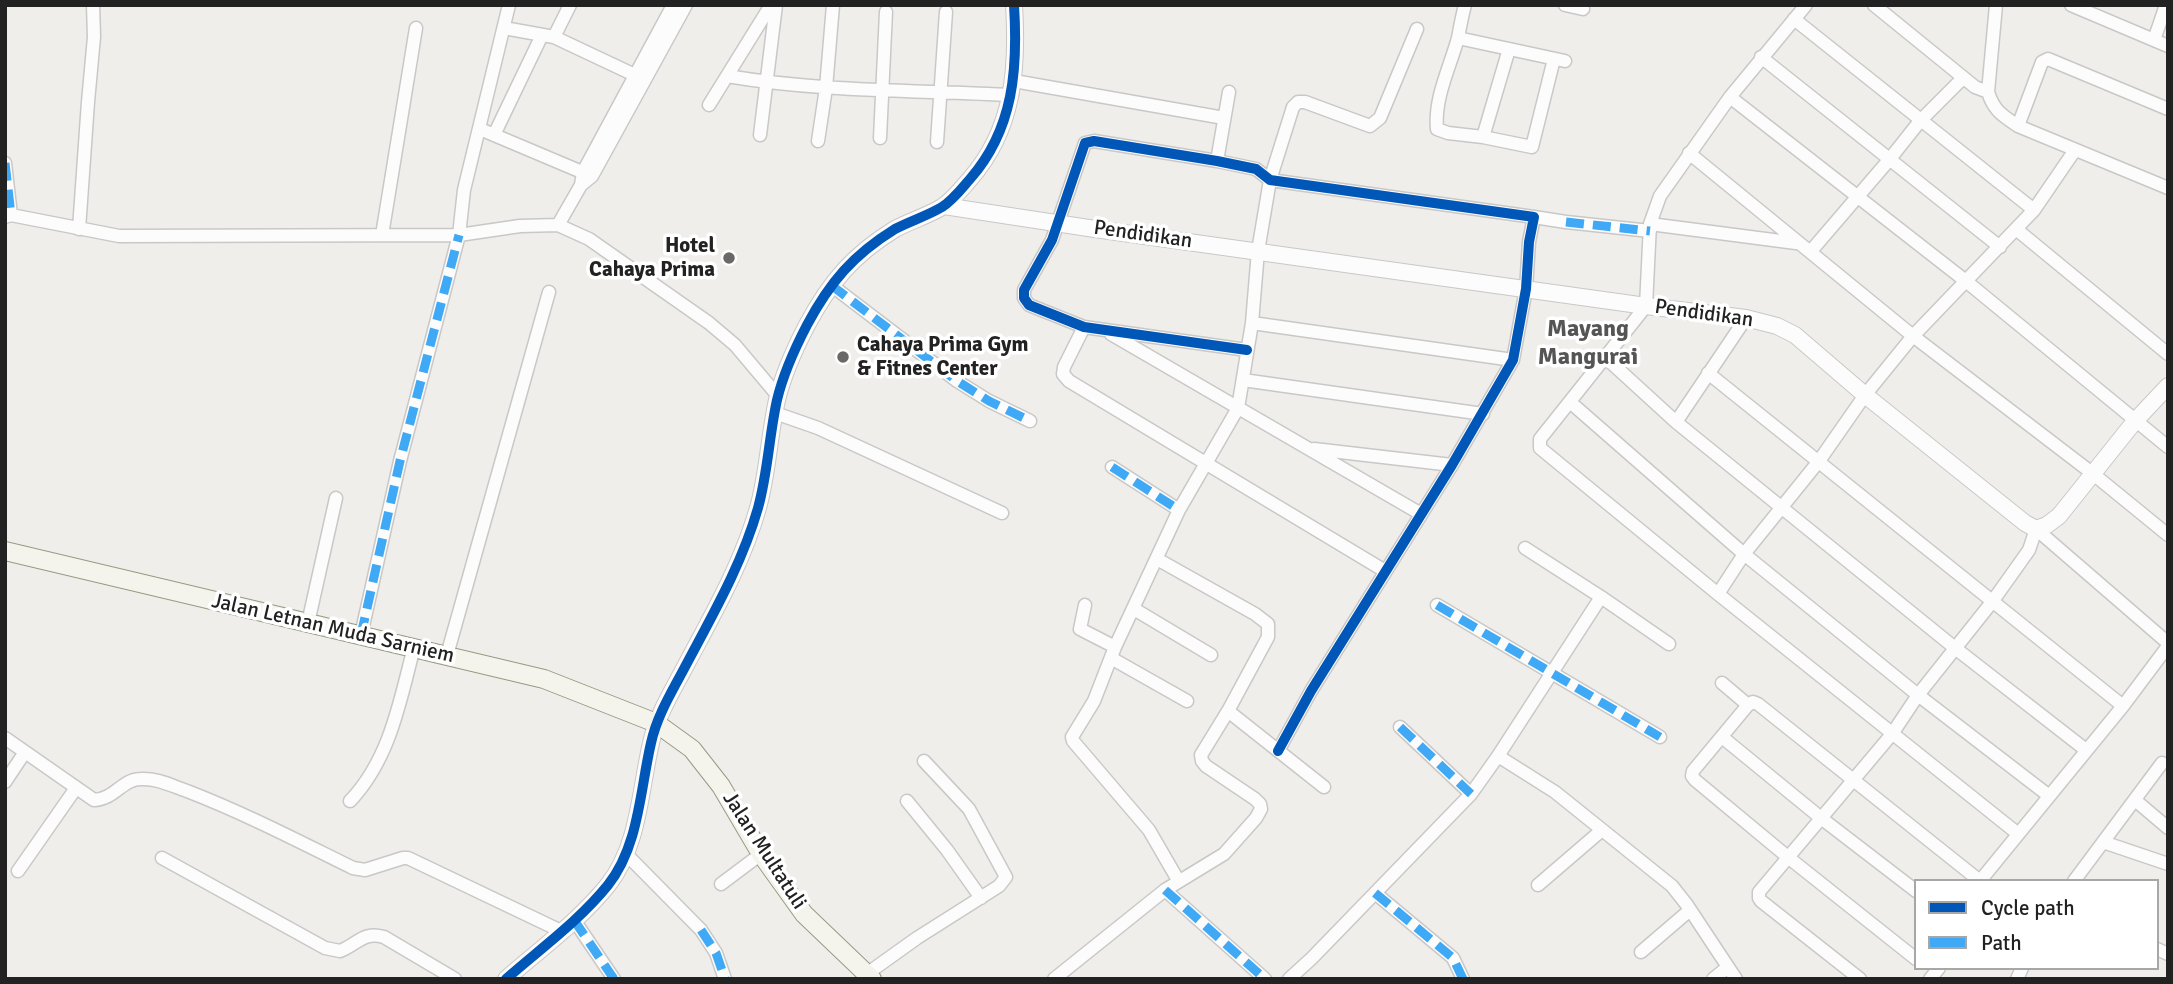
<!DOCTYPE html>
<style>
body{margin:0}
#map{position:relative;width:2173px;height:984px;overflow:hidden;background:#f0eeeb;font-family:Signika,sans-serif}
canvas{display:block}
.frame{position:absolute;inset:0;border:7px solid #222;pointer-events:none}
.legend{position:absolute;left:1914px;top:879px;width:245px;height:91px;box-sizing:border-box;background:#fff;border:2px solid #a7a7a7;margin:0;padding:9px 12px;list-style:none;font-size:21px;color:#222}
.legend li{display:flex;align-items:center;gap:14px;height:35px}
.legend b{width:35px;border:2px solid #a7a7a7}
</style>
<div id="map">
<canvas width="2173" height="984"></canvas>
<div class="frame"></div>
<ul class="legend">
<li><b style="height:9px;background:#0057b8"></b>Cycle path</li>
<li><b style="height:9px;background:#3fa9f5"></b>Path</li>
</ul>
</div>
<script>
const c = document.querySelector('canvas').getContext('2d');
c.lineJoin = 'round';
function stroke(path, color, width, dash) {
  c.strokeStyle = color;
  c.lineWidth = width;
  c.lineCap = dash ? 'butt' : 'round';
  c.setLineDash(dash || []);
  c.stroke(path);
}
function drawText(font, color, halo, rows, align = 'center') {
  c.font = font + ' Signika,sans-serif';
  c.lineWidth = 7;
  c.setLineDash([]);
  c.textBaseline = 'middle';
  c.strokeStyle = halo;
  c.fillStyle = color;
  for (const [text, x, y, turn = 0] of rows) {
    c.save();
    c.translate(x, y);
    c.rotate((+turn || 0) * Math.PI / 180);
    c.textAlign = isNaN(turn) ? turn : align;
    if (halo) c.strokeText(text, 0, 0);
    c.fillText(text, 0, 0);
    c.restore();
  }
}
const minor = new Path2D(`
 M 1465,5 C 1462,16 1460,27 1458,38 C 1450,67 1434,98 1437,129 L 1448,133 L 1483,137 L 1532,147 L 1554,59
 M 1565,5 L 1583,9
 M 1806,5 L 1730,97 L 1660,196 L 1650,224 L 1646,306 L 1540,439 L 1540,448 L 1718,594 L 2017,833
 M 1874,5 L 1975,87 L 1988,92
 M 1996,5 L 1988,92 C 1994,111 2002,115 2018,126 L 2168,188
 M 2071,5 L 2168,46
 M 1794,19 L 2034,210
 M 504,28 L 554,37 L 641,78
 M 554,37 L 570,5
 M 1458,38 L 1565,61
 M 2154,40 L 2166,5
 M 1761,57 L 2000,247
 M 727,76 C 821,92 917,90 1012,95
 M 1014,81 L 1224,118
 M 1730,97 L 1967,282 L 2168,447
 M 709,105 L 771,5
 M 2018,126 L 2042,62 L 2048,59 L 2168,109
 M 480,129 L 589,175
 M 494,135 L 542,35
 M 760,135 L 776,5
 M 1483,137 L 1509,49
 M 880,138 L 886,12
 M 818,141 L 826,88 L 833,5
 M 937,142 L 946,12
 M 1689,153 L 1913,336 L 2092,473 L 2168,535
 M 1217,161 L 1229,92
 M 5,163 L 11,215
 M 581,185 L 583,172 L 673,5
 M 5,217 L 11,215 L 119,236 L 459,235 L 520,226 L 558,225 L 589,239 L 709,323 L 735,345 L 778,396
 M 1534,217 L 1566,222 L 1650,231
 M 1650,224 L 1796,243
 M 558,225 L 581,185 L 592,176 L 686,5
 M 79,229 L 88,102 L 94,37 L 93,5
 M 2016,229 L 2168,354
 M 382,235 L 416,28
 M 1811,251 L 1889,160 L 1920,121 L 1963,78
 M 831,285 L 957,381 L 989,401 L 1030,421
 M 1252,323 L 1513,360
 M 1084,327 L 1064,367 L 1063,374 L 1069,381 L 1385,571
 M 1111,334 L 1421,514
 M 1247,350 L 1084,327 L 1029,305 L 1024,298 L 1024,290 L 1052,240 L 1085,143 L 1094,141 L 1217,161 L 1256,169 L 1270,180 L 1534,217 L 1529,242 L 1526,289 L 1513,360 L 1452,465 L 1311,691 L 1278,751
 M 1606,358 L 1676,422 L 1955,648 L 2086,750
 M 1708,373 L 2123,706
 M 1243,380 L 1483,414
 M 1570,402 L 1744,554 L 1918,695 L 2048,795
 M 775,413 L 818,428 L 1002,513
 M 1676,422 L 1746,318
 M 1314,449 L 1452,465
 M 1112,467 L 1179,510
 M 1718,594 L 1744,554 L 1819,461 L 1865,395 L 1913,336 L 2034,210 L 2075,150
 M 1601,597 L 1669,644
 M 1085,605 L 1080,629 L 1115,647
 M 1437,605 L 1660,737
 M 1134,609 L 1211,655
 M 308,623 L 336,498
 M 361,635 L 400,461 L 459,235 L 464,190 L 509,5
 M 447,655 L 549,292
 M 1111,658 L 1187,701
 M 1722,683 L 1748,705
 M 1228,711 L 1324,787
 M 1400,727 L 1471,794
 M 1722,737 L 1821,818 L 1916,891
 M 5,738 L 94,800 C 115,799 122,779 141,779 C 157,778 172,786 187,791 C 244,813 298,841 353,868 L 365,870 L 403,858 L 408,858 L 561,931
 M 1498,756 L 1555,792 L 1672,886 L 1687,905 L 1736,979
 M 5,782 L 25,752
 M 2135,800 L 2168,828
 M 350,801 C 390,759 400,701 414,647
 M 907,801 L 947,850 L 981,898
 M 2103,842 L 2168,864
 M 626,854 L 701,930 L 716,953 L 725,979
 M 162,858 L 325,948 L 340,951 C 358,944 363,931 384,937 L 455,979
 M 18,871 L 76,788
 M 1178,880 L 1149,830 L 1073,741 L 1072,737 L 1094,701 L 1115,647 L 1179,510 L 1238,408 L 1252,323 L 1258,251 L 1270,180 L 1293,107 L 1298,102 L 1305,102 L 1370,126 L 1380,118 L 1417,29
 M 1980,881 L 2123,706 L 2168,646
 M 2074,881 L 2162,763
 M 721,884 L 761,854
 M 1538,885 L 1602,830
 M 1165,890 L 1265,979
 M 1375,893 L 1453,958 L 1463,979
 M 574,920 L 614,979
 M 2157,949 L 2168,954
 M 1641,952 L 1690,910
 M 1916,959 L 1789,858 L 1695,780 L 1692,776 L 1693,771 L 1748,705 L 1753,702 L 1758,704 L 1980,881
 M 864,979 L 868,973 L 917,938 L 999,886 L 1006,877 L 969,809 L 924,761
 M 1054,979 L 1165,890 L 1224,854 L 1256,818 L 1261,809 L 1260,804 L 1255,799 L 1206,766 L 1202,761 L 1201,755 L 1228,711 L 1268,637 L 1268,624 L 1255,614 L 1157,559
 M 1289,979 L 1312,958 L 1471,794 L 1498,756 L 1601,597 L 1525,548
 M 1713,979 L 1728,967
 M 1860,979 L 1761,901 L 1759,898 L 1759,892 L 1892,734 L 1918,695 L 1992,602 L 2029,550 L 2036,529 L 2168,643
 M 1930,979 L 1939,968
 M 2017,979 L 2022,968`);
const tertiary = new Path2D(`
 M 944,206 L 1095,229 L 1646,306 L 1746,318 L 1777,326 L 1795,335 L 1865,395 L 2025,523 L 2036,529 L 2047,525 L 2059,516 L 2135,421 L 2168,386
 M 506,979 C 540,949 579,921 608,885 C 639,846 640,790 651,743 C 657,715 673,690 686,665 C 713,614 742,564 758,508 C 768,472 769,436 777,400 C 783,375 795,348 807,325 C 830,282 853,255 895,229 C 910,221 927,216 942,207 C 953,200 962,188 970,179 C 1014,129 1018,68 1014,5`);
const secondary = new Path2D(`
 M 5,551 L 544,679 L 656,723 L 692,749 L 721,786 L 761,854 L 804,914 L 872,979`);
stroke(minor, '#c9c8c7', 15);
stroke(tertiary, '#c9c8c7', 18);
stroke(secondary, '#999a82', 20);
stroke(minor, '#fdfcfc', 12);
stroke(tertiary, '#fdfcfc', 16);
stroke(secondary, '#f4f4ed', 18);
stroke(new Path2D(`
 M 5,163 L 11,215
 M 1566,222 L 1650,231
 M 831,285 L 957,381 L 989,401 L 1030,421
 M 1112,467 L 1179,510
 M 1437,605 L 1660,737
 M 361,635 L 400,461 L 459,235
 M 1400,727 L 1471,794
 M 1165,890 L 1265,979
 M 1375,893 L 1453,958 L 1463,979
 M 574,920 L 614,979
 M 701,930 L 716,953 L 725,979`), '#3fa9f5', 9, [18, 9]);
stroke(new Path2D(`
 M 1247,350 L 1084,327 L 1029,305 L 1024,298 L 1024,290 L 1052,240 L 1085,143 L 1094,141 L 1217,161 L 1256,169 L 1270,180 L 1534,217 L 1529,242 L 1526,289 L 1513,360 L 1452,465 L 1311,691 L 1278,751
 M 506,979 C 540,949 579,921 608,885 C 639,846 640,790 651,743 C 657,715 673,690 686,665 C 713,614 742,564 758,508 C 768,472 769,436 777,400 C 783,375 795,348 807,325 C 830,282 853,255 895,229 C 910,221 927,216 942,207 C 953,200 962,188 970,179 C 1014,129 1018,68 1014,5`), '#0057b8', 10);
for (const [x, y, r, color] of [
 [729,258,7,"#6a6968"],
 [843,357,7,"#6a6968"]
]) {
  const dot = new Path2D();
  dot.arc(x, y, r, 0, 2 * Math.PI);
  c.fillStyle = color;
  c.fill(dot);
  stroke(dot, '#fff', 2.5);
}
drawText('21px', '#222', '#fff', [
 ["Pendidikan",1143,235,8],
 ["Pendidikan",1704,314,8],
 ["Jalan Letnan Muda Sarniem",333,629,13],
 ["Jalan Multatuli",764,851,57]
]);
drawText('bold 21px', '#222', '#fff', [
 ["Hotel",715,246],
 ["Cahaya Prima",715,270],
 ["Cahaya Prima Gym",857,345,"left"],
 ["& Fitnes Center",857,369,"left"]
], 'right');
drawText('bold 24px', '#555', '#fff', [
 ["Mayang",1588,330],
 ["Mangurai",1588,358]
]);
</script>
